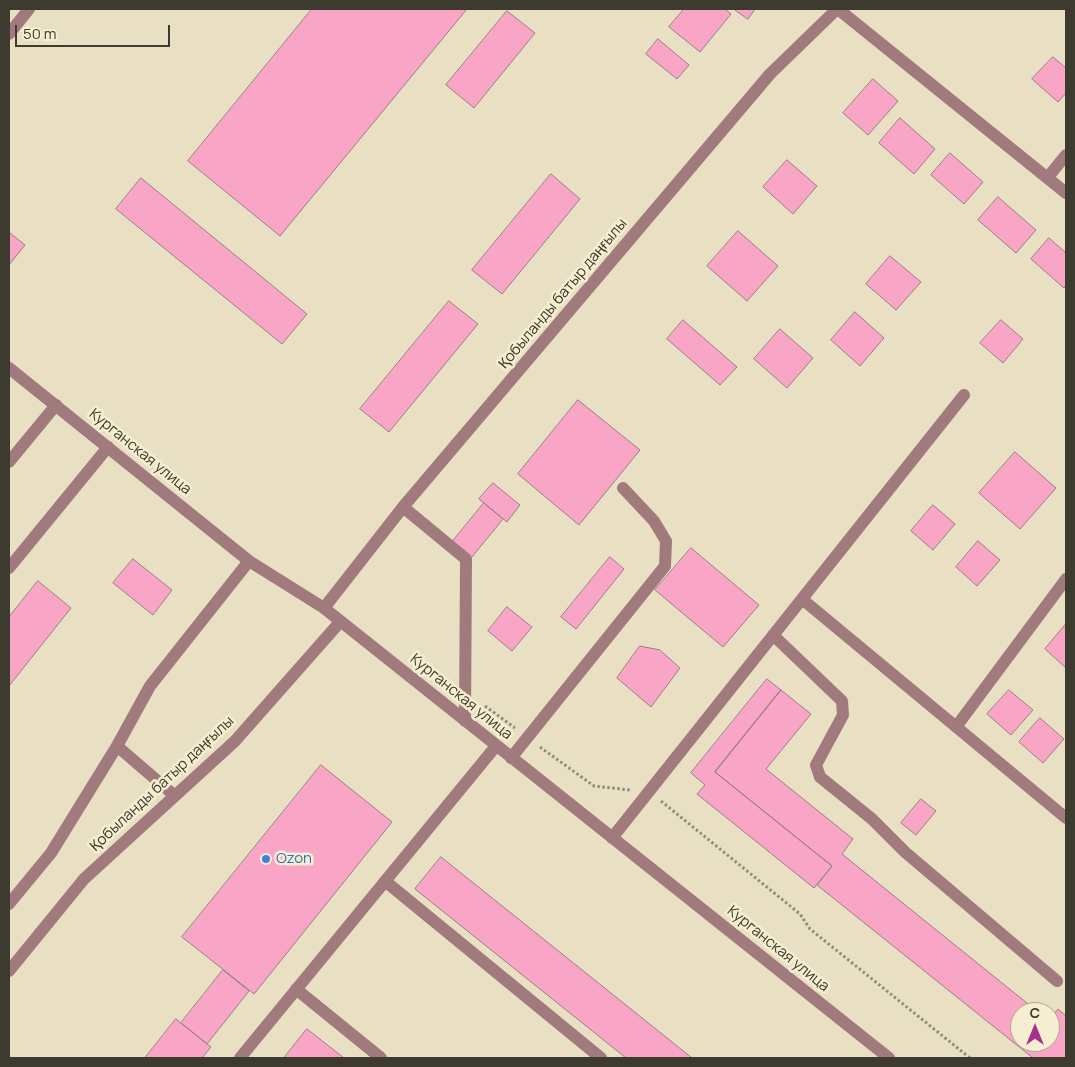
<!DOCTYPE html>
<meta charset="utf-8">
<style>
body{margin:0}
#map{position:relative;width:1075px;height:1067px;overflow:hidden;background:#e9e0c4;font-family:Manrope,sans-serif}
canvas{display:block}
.frame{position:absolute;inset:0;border:10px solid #3d3a2f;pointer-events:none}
.north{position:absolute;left:1010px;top:1002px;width:50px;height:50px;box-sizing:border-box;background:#f6eed1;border:1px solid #aca690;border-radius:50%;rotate:0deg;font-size:14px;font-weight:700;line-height:20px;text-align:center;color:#3d3a2f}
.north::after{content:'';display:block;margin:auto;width:18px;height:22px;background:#a3318d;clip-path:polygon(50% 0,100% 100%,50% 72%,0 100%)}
.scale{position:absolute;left:15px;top:25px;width:155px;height:22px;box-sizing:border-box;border:2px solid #3d3a2f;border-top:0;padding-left:6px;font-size:15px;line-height:18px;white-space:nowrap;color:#3d3a2f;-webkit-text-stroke:4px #f6eed1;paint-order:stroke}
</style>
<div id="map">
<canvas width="1075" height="1067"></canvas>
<div class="frame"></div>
<div class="north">С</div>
<div class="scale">50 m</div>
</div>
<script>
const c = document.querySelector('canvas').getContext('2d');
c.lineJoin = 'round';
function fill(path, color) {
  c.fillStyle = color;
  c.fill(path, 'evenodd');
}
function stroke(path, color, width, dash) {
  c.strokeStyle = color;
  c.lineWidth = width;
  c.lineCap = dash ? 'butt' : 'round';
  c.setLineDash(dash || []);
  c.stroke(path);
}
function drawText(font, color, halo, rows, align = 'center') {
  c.font = font + ' Manrope,sans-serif';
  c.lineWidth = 5;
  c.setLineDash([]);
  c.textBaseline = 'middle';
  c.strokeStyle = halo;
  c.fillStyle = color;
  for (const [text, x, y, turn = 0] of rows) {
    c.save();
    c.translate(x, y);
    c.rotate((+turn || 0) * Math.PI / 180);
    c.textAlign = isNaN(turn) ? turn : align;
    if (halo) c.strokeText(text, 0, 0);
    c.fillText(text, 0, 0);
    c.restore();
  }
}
const building = new Path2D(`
 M 312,9 L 467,9 L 280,236 L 188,161 Z
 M 684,9 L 725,9 L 731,14 L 700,52 L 669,27 Z
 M 734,9 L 755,9 L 748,19 Z
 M 507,11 L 535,33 L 474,108 L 446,85 Z
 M 658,39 L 689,65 L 677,79 L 646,54 Z
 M 1053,57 L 1066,68 L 1066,93 L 1058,102 L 1032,79 Z
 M 873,79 L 898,101 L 868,135 L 843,113 Z
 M 900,118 L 935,149 L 914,174 L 879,143 Z
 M 950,153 L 983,182 L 964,204 L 931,175 Z
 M 787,160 L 817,186 L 793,214 L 763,187 Z
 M 551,174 L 580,199 L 502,294 L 472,270 Z
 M 141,178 L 307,314 L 282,344 L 116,209 Z
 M 998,197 L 1036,230 L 1016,253 L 978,220 Z
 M 738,231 L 778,266 L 747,301 L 707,266 Z
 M 9,232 L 25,245 L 9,265 Z
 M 1049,238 L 1066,253 L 1066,285 L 1064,288 L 1031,259 Z
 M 890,256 L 921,282 L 896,310 L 866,284 Z
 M 449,301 L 478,324 L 389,432 L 360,409 Z
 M 855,312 L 884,338 L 860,366 L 831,340 Z
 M 683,320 L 737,367 L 720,385 L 667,339 Z
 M 1001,320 L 1023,339 L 1003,363 L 980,343 Z
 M 780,329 L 813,358 L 787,388 L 754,359 Z
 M 578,400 L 640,450 L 579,525 L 518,474 Z
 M 1015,452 L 1056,488 L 1020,529 L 979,493 Z
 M 493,483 L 520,505 L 507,522 L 479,499 Z
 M 484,503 L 503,519 L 467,563 L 448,547 Z
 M 933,505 L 955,524 L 933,550 L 911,531 Z
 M 978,541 L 1000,560 L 977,586 L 956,567 Z
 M 691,548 L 759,605 L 723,647 L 655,590 Z
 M 610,557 L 624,569 L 576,629 L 561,617 Z
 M 133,559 L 172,590 L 153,615 L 113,583 Z
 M 38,581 L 71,608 L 9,686 L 9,617 Z
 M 507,607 L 532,627 L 512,651 L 488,631 Z
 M 1066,624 L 1066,668 L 1045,649 Z
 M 640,646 L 660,650 L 680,668 L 651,707 L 617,678 Z
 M 767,679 L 781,690 L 715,772 L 832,866 L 814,888 L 697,794 L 705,785 L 691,773 Z
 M 781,690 L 811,714 L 766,769 L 853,839 L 842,854 L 1038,1012 L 1020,1012 L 1020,1042 L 1050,1042 L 1050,1019 L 1058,1009 L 1066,1016 L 1066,1058 L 1033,1058 L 817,885 L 832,866 L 715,772 Z
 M 1009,690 L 1033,710 L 1011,735 L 987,714 Z
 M 1040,718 L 1064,739 L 1043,763 L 1019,742 Z
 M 321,765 L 392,822 L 254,994 L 182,937 Z
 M 921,799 L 936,811 L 916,835 L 901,823 Z
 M 441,857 L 692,1058 L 626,1058 L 415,889 Z
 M 223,970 L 249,991 L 207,1044 L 181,1023 Z
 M 176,1019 L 211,1047 L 202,1058 L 145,1058 Z
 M 307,1029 L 344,1058 L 284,1058 Z`);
fill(building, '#f9a6c6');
stroke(building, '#997c87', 1);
stroke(new Path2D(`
 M 485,706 L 515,728
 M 540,747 L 594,786 L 630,790
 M 661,801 L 800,914 L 810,929 L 970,1058`), '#928c79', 3, [2.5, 2.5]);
stroke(new Path2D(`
 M 838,9 L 1066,193
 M 9,34 L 29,9
 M 1048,177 L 1066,155
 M 9,368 L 249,561 L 324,608 L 889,1058
 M 9,462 L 56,405
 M 403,507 L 466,559 L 465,721
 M 9,568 L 108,447
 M 802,599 L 1066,818
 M 324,608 L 403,507 L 770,74 L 837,9
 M 773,635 L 842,701 L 843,715 L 816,765 L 820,777 L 872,819 L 905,852 L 1057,981
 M 956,727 L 1066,579
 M 117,746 L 175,796
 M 511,758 L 665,566 L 666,541 L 654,521 L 623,488
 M 612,838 L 964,395
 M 385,881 L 601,1058
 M 9,904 L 51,853 L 117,746 L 150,686 L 249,561
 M 9,971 L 84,879 L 235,741 L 340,622
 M 296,989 L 381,1058
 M 240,1058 L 496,746`), '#a07a7c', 12);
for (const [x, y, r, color] of [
 [266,859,5,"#3f7fe0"]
]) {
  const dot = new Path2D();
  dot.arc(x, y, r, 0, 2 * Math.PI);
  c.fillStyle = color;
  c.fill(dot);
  stroke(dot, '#f6eed1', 2);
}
drawText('15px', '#3d3a2f', '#f6eed1', [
 ["Қобыланды батыр даңғылы",563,294,-50],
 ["Курганская улица",140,452,39],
 ["Курганская улица",461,697,39],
 ["Қобыланды батыр даңғылы",162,784,-43],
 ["Курганская улица",778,949,39]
]);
drawText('15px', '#366cbe', '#f6eed1', [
 ["Ozon",276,859]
], 'left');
</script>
